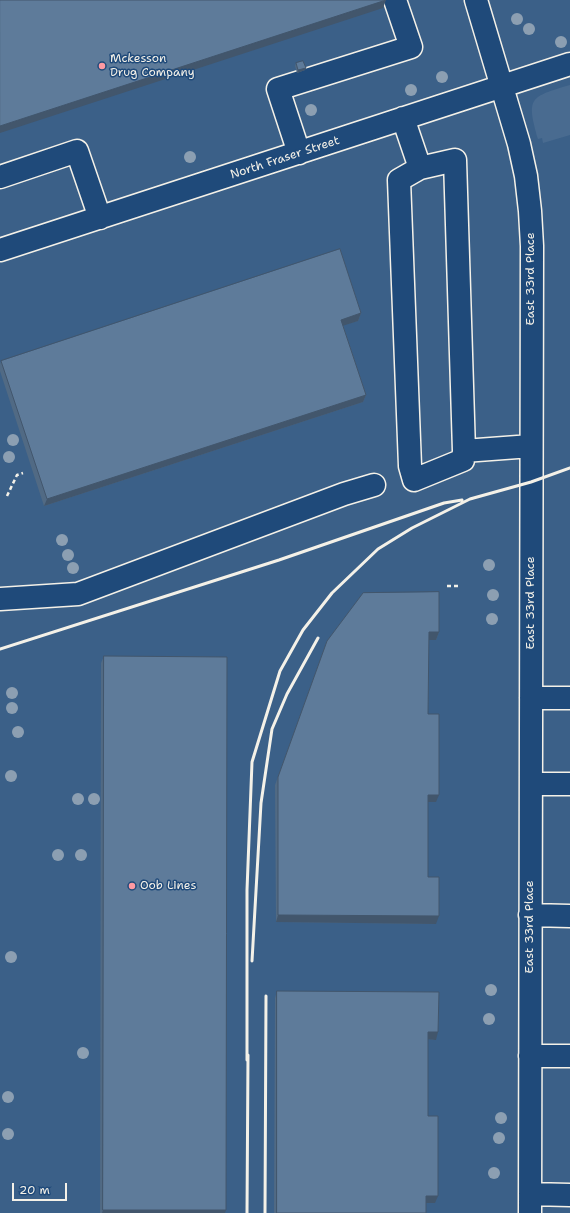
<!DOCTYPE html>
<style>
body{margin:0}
#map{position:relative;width:570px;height:1213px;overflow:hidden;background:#2c5481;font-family:"Shantell Sans",sans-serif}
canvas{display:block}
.scale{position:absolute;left:12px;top:1183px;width:55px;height:18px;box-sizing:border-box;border:2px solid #f4f1e8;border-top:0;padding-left:5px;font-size:12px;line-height:14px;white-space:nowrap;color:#f4f1e8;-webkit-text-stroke:3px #1f4a7a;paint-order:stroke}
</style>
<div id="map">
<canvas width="570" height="1213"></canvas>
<div class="scale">20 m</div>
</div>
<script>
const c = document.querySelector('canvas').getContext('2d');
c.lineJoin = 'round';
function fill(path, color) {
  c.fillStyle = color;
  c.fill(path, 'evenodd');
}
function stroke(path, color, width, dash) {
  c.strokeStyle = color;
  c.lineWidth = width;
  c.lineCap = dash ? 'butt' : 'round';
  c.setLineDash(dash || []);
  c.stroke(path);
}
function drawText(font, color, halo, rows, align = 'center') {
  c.font = font + ' "Shantell Sans",sans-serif';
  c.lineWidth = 3;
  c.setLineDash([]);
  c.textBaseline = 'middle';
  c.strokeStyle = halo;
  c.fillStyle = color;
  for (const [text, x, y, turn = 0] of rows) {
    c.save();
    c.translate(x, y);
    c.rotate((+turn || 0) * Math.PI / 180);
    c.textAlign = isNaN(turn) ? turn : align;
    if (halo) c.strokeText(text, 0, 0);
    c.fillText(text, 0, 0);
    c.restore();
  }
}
fill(new Path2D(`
 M 0,0 L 570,0 L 570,1213 L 0,1213 Z`), '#3b6088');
fill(new Path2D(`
 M 570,85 L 570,135 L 543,143 L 542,138 L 538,139 C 526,97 530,97 570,85 Z`), '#496b90');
const minor = new Path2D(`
 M 476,0 L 519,144 L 526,176 L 530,211 L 532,246 L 530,1213
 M 403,118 L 420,168 L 455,160 L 464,451 L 531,446
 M 299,153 L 278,89 L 411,47 L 395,0
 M 420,168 L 399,180 L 410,466 L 414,480 L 463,460 L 464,451
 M 0,177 L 77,151 L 100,218
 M 0,250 L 570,64
 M 0,599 L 78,594 L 344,494 L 374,485
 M 531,698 L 570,698
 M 531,784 L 570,784
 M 530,915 L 570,916
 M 530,1056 L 570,1056
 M 530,1194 L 570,1195`);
stroke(minor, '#f4f1e8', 25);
stroke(new Path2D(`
 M 7,496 L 17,475 L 23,473
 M 447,586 L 461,586`), '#f4f1e8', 2.5, [4, 3]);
stroke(minor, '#1f4a7a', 22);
stroke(new Path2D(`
 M 0,649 L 279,560 L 444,503 L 462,500
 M 252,961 L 261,803 L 272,729 L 287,694 L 318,638
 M 247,1060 L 247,890 L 252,762 L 280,671 L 303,630 L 332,593 L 378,549 L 412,528 L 470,499 L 531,482 L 570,468
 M 247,1213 L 248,1055
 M 265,1213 L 266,996`), '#f4f1e8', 3);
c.fillStyle = '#8c9fb2';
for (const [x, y] of [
 [517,19],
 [529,29],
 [561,42],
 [442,77],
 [411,90],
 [311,110],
 [190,157],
 [13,440],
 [9,457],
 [62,540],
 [68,555],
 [489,565],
 [73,568],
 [493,595],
 [492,619],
 [12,693],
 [12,708],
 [18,732],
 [11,776],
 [78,799],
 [94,799],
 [58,855],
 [81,855],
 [11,957],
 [491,990],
 [489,1019],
 [83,1053],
 [8,1097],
 [501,1118],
 [8,1134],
 [499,1138],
 [494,1173]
]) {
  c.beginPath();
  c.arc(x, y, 6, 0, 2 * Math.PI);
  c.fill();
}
fill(new Path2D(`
 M 296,63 L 306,68 L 305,70 L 297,73 L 295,66 Z
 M 361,313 L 358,321 L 343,325 L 366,395 L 363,402 L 44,506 L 0,371 L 0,364 L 1,361 Z
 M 439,632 L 436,640 L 429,640 L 428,714 L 436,802 L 428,802 L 428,877 L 436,924 L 276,922 L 275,785 L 327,641 Z
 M 104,656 L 225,1213 L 100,1213 L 101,663 Z
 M 277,991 L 436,1040 L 428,1039 L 428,1116 L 435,1203 L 426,1203 L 426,1213 L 274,1213 L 275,998 Z`), '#516a84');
fill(new Path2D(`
 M 386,0 L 383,8 L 0,133 L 0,126 Z
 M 306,68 L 305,70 L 297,73 L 298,70 Z
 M 361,313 L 358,321 L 339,327 L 341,320 Z
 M 366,395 L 363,402 L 44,506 L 47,499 Z
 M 429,632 L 439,632 L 436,640 L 426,640 Z
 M 428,795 L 439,795 L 436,802 L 426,802 Z
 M 278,915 L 439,916 L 436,924 L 276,922 Z
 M 428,1032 L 438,1032 L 436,1040 L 426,1039 Z
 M 426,1196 L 438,1196 L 435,1203 L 424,1203 Z
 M 103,1210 L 226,1210 L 225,1213 L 102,1213 Z`), '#42566c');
const building = new Path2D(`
 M 0,0 L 386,0 L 0,126 Z
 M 303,61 L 306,68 L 298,70 L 296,63 Z
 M 340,249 L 361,313 L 341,320 L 366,395 L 47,499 L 1,361 Z
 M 439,592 L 439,632 L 429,632 L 428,714 L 439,714 L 439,795 L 428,795 L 428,877 L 439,877 L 439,916 L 278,915 L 278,777 L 327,641 L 363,593 Z
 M 104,656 L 227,657 L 226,1210 L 103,1210 Z
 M 277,991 L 439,992 L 438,1032 L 428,1032 L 428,1116 L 438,1116 L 438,1196 L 426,1196 L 426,1213 L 277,1213 Z`);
fill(building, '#5e7b9a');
stroke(building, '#42566c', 1);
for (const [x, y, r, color] of [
 [102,66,4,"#ff9aa2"],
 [132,886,4,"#ff9aa2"]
]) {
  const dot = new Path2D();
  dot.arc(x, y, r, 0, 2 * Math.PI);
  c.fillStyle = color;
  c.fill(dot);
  stroke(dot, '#1f4a7a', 1.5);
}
drawText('12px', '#f4f1e8', '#1f4a7a', [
 ["Mckesson",110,59],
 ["Drug Company",110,73],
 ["Oob Lines",140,886]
], 'left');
drawText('12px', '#f4f1e8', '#1f4a7a', [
 ["North Fraser Street",285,158,-18],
 ["East 33rd Place",531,279,-90],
 ["East 33rd Place",531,603,-90],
 ["East 33rd Place",530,927,-90]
]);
</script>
